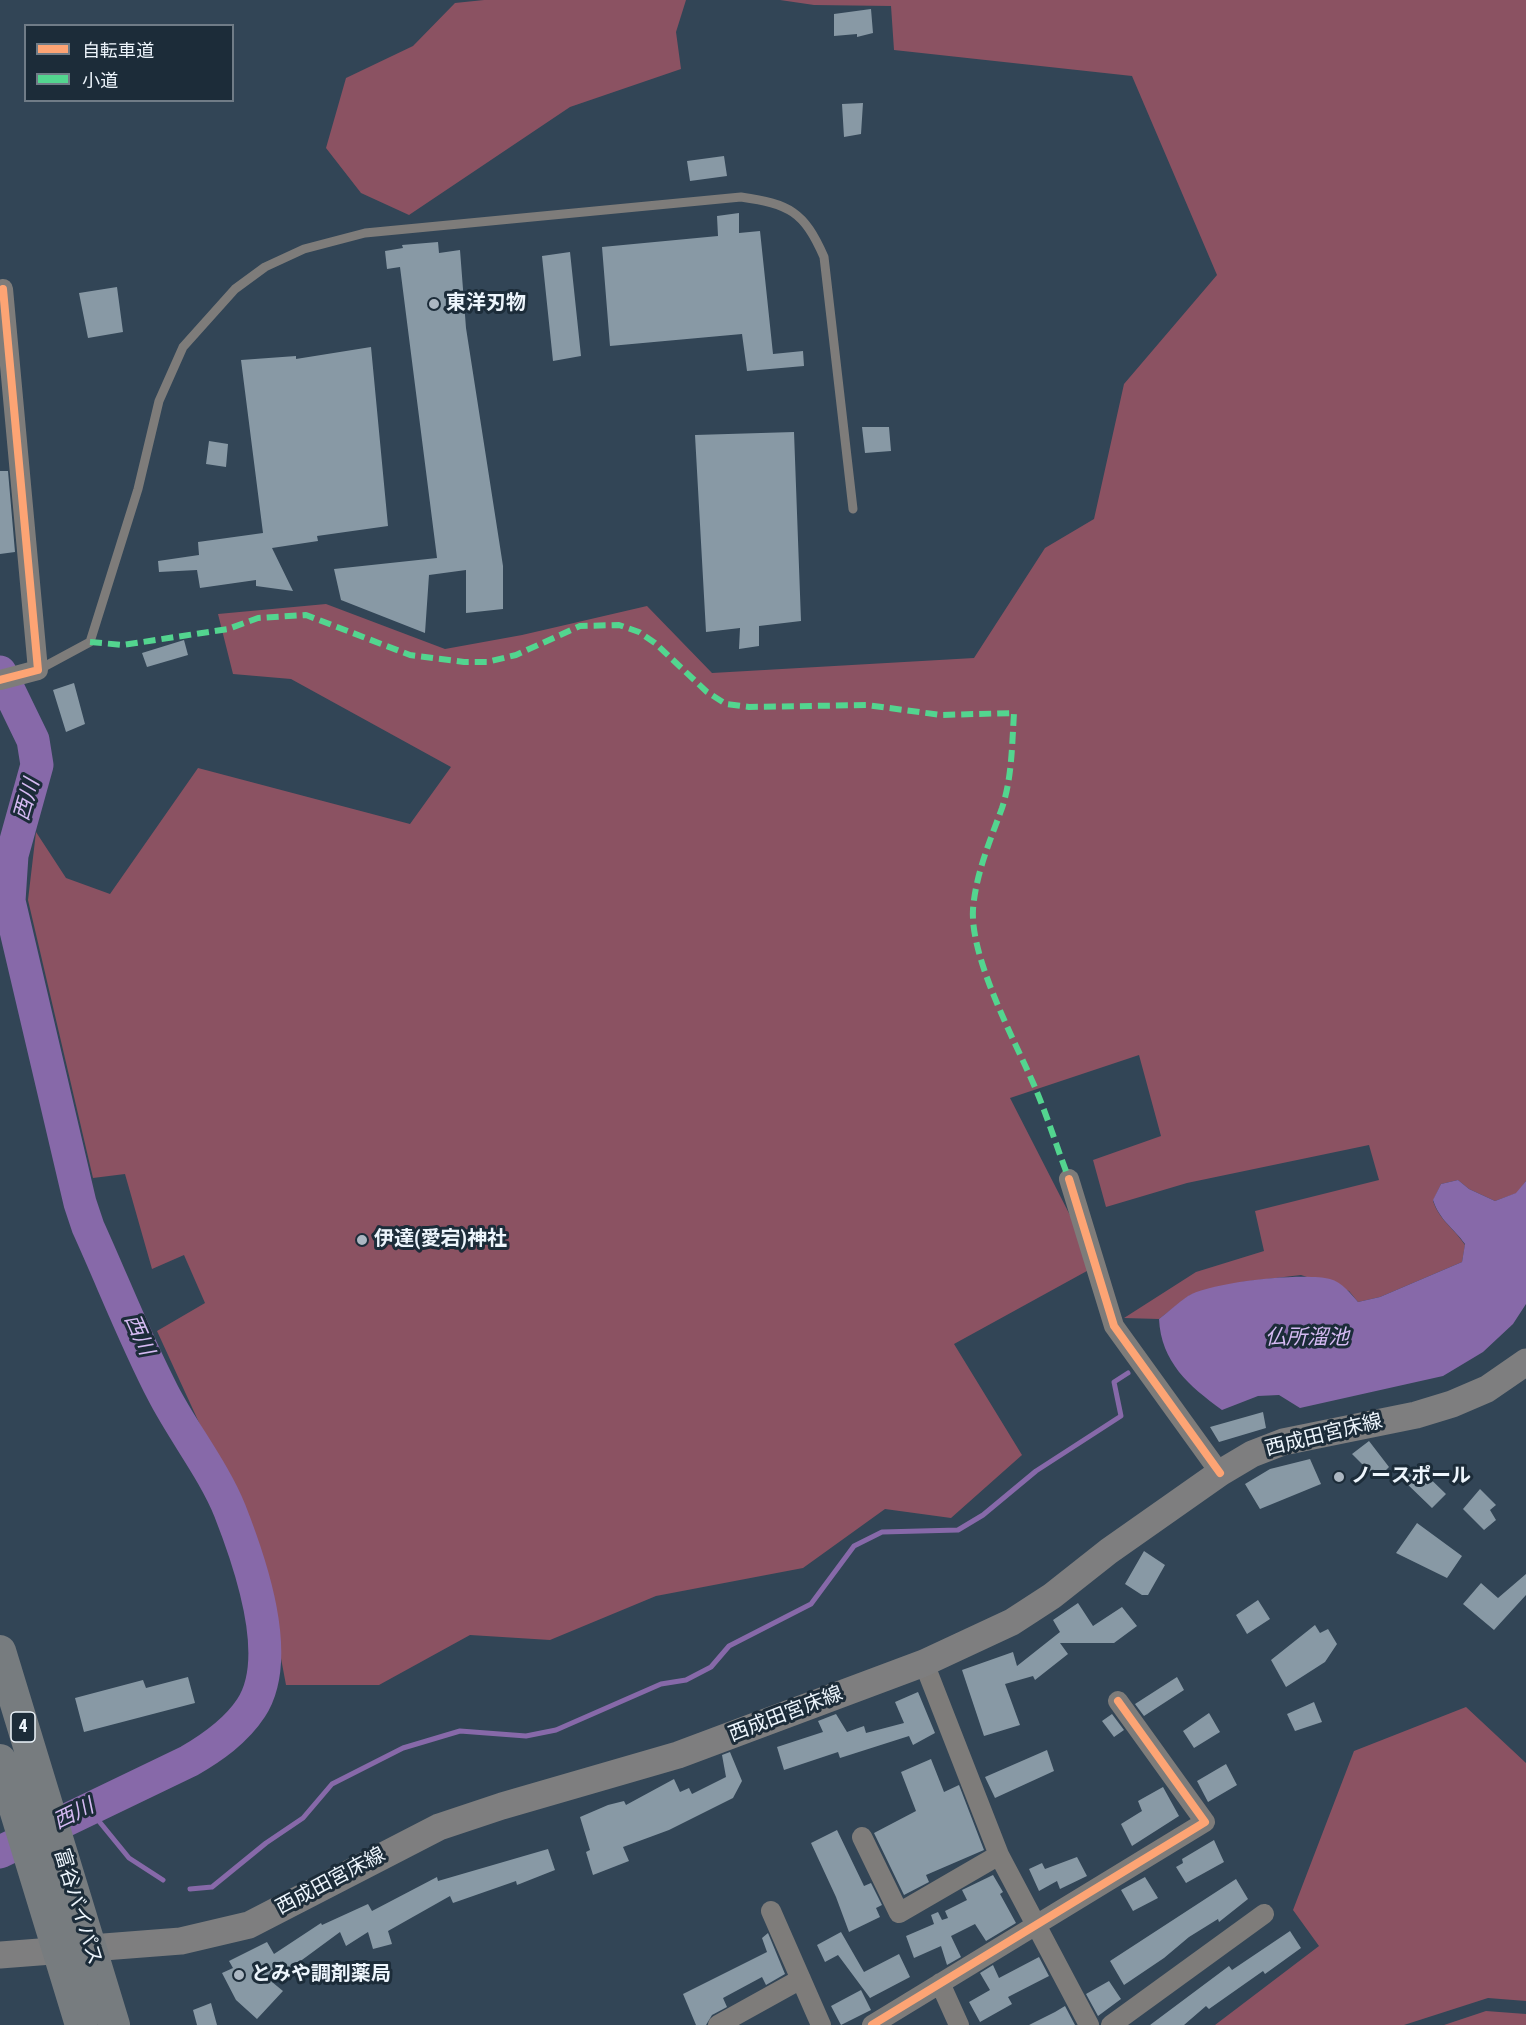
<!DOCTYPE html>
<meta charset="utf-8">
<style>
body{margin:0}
#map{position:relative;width:1526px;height:2025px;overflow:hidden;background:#324556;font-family:"Roboto Condensed","Noto Sans JP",sans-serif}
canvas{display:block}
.legend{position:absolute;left:24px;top:24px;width:210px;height:78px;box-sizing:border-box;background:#1c2c39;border:2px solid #707c87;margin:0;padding:8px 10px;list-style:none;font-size:18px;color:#edf5fc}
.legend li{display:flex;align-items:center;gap:12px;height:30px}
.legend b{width:30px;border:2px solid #707c87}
</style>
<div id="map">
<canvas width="1526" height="2025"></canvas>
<ul class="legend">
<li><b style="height:8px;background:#fda474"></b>自転車道</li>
<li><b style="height:8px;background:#53d58f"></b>小道</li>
</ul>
</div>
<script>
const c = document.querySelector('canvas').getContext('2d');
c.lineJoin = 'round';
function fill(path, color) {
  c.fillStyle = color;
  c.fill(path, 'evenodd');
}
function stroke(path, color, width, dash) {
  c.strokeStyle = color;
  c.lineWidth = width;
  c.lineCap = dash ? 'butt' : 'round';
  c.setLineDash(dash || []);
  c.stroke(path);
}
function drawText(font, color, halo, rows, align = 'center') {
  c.font = font + ' "Roboto Condensed","Noto Sans JP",sans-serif';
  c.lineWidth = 6;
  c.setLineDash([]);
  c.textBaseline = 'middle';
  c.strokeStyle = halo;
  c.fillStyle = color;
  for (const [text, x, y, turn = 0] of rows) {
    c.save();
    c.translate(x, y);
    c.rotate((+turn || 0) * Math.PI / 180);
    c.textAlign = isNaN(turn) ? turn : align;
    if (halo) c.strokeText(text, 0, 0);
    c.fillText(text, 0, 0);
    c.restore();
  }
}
fill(new Path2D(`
 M 484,0 L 686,0 L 676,32 L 681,69 L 570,107 L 409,215 L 361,193 L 326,148 L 346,78 L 413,46 L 455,3 Z
 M 780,0 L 1526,0 L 1526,1181 L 1517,1193 L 1495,1201 L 1469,1189 L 1458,1180 L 1441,1184 L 1433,1201 C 1440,1221 1453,1227 1465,1245 L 1462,1262 L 1380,1297 L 1358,1302 L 1349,1291 L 1301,1275 L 1242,1282 L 1190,1295 L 1159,1319 L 1124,1318 L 1196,1272 L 1264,1251 L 1255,1211 L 1379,1180 L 1369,1145 L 1187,1183 L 1106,1207 L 1093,1160 L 1161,1136 L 1139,1055 L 1010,1098 L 1096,1266 L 954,1344 L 1022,1455 L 951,1518 L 885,1509 L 803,1568 L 656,1596 L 550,1640 L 470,1635 L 379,1685 L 286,1685 L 263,1562 L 157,1331 L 205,1303 L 184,1255 L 152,1269 L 125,1174 L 93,1178 L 28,900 L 36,832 L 66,878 L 110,894 L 198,768 L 410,824 L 451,767 L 291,679 L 233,674 L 218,614 L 326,604 L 445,649 L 522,635 L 647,606 L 712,673 L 974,658 L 1045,548 L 1094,519 L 1124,384 L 1217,275 L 1132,76 L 894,50 L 891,6 L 814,5 Z
 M 1466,1707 L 1526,1763 L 1526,2001 L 1488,1998 L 1404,2025 L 1215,2025 L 1319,1946 L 1293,1910 L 1354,1751 Z
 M 1486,2011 L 1526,2014 L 1526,2025 L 1444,2025 Z`), '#8b5262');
fill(new Path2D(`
 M 1458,1180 L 1469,1189 L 1495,1201 L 1516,1193 L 1526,1181 L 1526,1304 L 1513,1324 L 1483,1352 L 1443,1376 L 1300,1408 L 1279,1395 L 1258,1396 L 1222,1410 C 1189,1386 1161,1362 1159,1319 C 1168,1312 1178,1303 1188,1296 C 1211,1282 1303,1272 1330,1279 C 1342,1282 1351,1294 1358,1302 L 1380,1297 L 1462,1262 L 1465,1244 C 1453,1227 1440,1221 1433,1200 L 1441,1184 Z`), '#8769a9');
stroke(new Path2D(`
 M 89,1809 L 129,1858 L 163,1880
 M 190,1889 L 212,1887 L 266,1843 L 303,1818 L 332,1784 L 403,1748 L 460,1731 L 526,1736 L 556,1730 L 661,1684 L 686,1680 L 711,1667 L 729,1646 L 811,1604 L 854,1546 L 882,1532 L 958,1530 L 983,1515 L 1036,1471 L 1121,1416 L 1114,1382 L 1128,1373`), '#8769a9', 5);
stroke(new Path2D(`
 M 0,672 L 33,740 L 37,765 L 12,855 L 9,901 L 80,1203 L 88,1227 C 113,1282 135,1339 163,1393 C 183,1432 214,1471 230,1511 C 250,1562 284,1658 251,1708 C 236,1731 213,1747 189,1761 L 0,1852`), '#8769a9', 33);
fill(new Path2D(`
 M 871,9 L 873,33 L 857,37 L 857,34 L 834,36 L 834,14 Z
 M 863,103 L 861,134 L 844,137 L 842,104 Z
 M 724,156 L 727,176 L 690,181 L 687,161 Z
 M 739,213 L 739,233 L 760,231 L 773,354 L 803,351 L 804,366 L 747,371 L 742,334 L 610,346 L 602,247 L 718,236 L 717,216 Z
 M 438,242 L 439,253 L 460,250 L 466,328 L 503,566 L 503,609 L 466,613 L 466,570 L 429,575 L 425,633 L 341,600 L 334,569 L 437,558 L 400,267 L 387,269 L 385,251 L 403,248 L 402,245 Z
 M 570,252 L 581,356 L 553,361 L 542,256 Z
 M 117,287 L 123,332 L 88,338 L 79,293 Z
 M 371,347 L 388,526 L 317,536 L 318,541 L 272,548 L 293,591 L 256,586 L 256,580 L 200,588 L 197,570 L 159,572 L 158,561 L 199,555 L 198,542 L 263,533 L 241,360 L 296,356 L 296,359 Z
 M 862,427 L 889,427 L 891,451 L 865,453 Z
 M 794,432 L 801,621 L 759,626 L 759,646 L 739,649 L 740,628 L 706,632 L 695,435 Z
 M 209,441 L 228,444 L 226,467 L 206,464 Z
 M 0,471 L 8,471 L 15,552 L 0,554 Z
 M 184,640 L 188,655 L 147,667 L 142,653 Z
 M 74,683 L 85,724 L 66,732 L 53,690 Z
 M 1263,1412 L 1266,1428 L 1219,1442 L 1210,1427 Z
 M 1369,1441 L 1389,1467 L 1377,1479 L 1352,1454 Z
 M 1310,1459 L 1321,1484 L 1260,1509 L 1245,1484 L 1270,1469 Z
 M 1417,1466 L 1446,1494 L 1432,1508 L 1403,1480 Z
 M 1480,1489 L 1496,1505 L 1490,1510 L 1496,1520 L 1484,1530 L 1463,1509 Z
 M 1417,1523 L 1462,1556 L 1447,1578 L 1396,1553 Z
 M 1144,1551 L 1165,1565 L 1148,1595 L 1142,1595 L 1125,1584 Z
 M 1526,1574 L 1526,1595 L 1494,1630 L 1463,1604 L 1481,1583 L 1498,1598 Z
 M 1258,1600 L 1270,1619 L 1247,1634 L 1236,1615 Z
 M 1078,1603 L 1093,1626 L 1122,1607 L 1137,1626 L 1114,1643 L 1060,1643 L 1068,1654 L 1035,1680 L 1033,1676 L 1005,1684 L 1020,1725 L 984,1736 L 962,1670 L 1013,1652 L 1017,1666 L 1060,1632 L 1053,1620 Z
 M 1315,1625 L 1320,1633 L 1328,1629 L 1337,1644 L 1325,1662 L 1286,1687 L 1271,1660 Z
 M 188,1677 L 195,1703 L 84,1732 L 75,1698 L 143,1680 L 146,1688 Z
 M 1177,1677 L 1184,1690 L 1144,1716 L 1135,1704 Z
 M 918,1692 L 935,1733 L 913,1745 L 909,1736 L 840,1758 L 838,1752 L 784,1770 L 777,1747 L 823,1732 L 818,1721 L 836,1714 L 847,1732 L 864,1726 L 866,1733 L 904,1723 L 895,1702 Z
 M 1314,1702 L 1322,1722 L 1295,1731 L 1287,1714 Z
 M 1209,1713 L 1220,1732 L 1194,1748 L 1183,1731 Z
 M 1112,1714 L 1124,1730 L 1114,1737 L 1102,1721 Z
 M 1047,1750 L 1054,1771 L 995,1798 L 985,1777 Z
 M 730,1752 L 742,1781 L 733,1798 L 669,1830 L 623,1847 L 629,1861 L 593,1875 L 586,1852 L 590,1850 L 580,1817 L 608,1805 L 624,1801 L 626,1805 L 674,1779 L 680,1792 L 689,1788 L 692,1794 L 726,1777 L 722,1755 Z
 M 931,1759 L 944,1792 L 959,1785 L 984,1850 L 926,1875 L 929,1882 L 904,1895 L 874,1833 L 916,1811 L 901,1772 Z
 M 1226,1764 L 1237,1785 L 1208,1802 L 1197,1781 Z
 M 1163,1787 L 1179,1816 L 1132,1846 L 1121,1824 L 1142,1811 L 1138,1801 Z
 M 837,1830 L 864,1886 L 871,1883 L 882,1905 L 876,1908 L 880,1917 L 849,1932 L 836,1897 L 811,1843 Z
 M 1214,1840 L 1224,1862 L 1186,1883 L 1176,1867 L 1183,1863 L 1182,1859 Z
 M 548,1849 L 555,1870 L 517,1885 L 516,1881 L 453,1903 L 450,1896 L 388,1931 L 392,1944 L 373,1949 L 368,1932 L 346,1946 L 340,1932 L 272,1982 L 283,1991 L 257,2019 L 236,2000 L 222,1973 L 233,1968 L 229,1961 L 267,1942 L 274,1954 L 321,1923 L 322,1925 L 368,1904 L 372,1911 L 437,1877 L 438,1881 Z
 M 1077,1857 L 1087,1876 L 1060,1889 L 1057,1881 L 1039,1891 L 1029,1869 L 1042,1863 L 1045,1869 Z
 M 993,1875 L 1003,1892 L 1000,1894 L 1016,1923 L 986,1941 L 975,1924 L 951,1936 L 961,1957 L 947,1965 L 941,1946 L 914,1958 L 906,1936 L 934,1924 L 931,1915 L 938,1912 L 942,1920 L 948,1918 L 945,1911 L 967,1900 L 962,1890 Z
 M 1145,1877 L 1158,1898 L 1133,1911 L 1121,1890 Z
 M 1236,1879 L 1248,1899 L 1219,1922 L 1218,1919 L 1189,1937 L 1164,1958 L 1124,1985 L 1110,1961 Z
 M 1290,1931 L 1301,1948 L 1265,1974 L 1263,1971 L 1209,2009 L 1206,2006 L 1184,2025 L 1150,2025 L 1229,1966 L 1232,1970 Z
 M 841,1932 L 864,1972 L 899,1954 L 910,1977 L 870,1998 L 838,1955 L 825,1962 L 817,1945 Z
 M 768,1933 L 785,1974 L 766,1985 L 762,1977 L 723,1998 L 727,2007 L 712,2015 L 706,2025 L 696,2025 L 683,1994 L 767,1952 L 762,1938 Z
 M 1039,1957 L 1049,1976 L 1008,1997 L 1012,2004 L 980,2022 L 969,2002 L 990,1990 L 980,1973 L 993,1965 L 999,1978 Z
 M 1109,1981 L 1121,1999 L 1098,2016 L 1086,1994 Z
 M 861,1990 L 871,2010 L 841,2025 L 831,2006 Z
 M 211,2003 L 217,2025 L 197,2025 L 193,2010 Z
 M 1065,2006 L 1075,2025 L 1029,2025 L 1055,2012 Z`), '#8899a5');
stroke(new Path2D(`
 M 38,670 L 90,642 L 138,489 L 159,401 L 183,347 L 235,289 L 265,267 L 304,249 L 365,233 L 741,197 C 789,204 804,211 824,257 L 853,509`), '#7e7c7a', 9);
stroke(new Path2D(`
 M 0,680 L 38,670 L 3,289
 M 1069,1179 L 1114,1326 L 1220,1473
 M 924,1663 L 999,1855 L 1089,2025
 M 862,1837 L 899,1913 L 999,1855
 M 771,1911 L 821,2025
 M 940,1983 L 959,2025
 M 718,2025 L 801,1979
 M 872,2025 L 1205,1822 L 1118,1701
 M 1111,2025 L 1264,1914`), '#7e7c7a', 20);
stroke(new Path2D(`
 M 0,1955 L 181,1941 L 249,1925 L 439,1827 L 502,1806 L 678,1755 L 924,1663 L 1012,1622 L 1052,1596 L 1109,1551 L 1220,1473 L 1252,1454 L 1283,1442 L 1416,1415 L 1452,1404 L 1487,1389 L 1526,1362`), '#7e7e7f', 27);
stroke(new Path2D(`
 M 0,1651 L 114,2025
 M 0,1760 L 81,2025`), '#777c7f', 32);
stroke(new Path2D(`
 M 90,642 L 123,645 L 228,629 L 258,618 L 306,615 L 410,655 L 464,662 L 487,662 L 516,655 L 580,626 L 619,625 L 639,632 L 655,643 L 707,692 L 726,704 L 749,707 L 867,705 L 941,715 L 1014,713 C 1012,744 1012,778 1002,808 C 990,841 976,873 973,909 C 970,958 1014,1039 1034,1085 C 1047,1115 1057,1148 1069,1179`), '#53d58f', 6, [12, 6]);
stroke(new Path2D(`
 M 0,680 L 38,670 L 3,289
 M 1069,1179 L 1114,1326 L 1220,1473
 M 872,2025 L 1205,1822 L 1118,1701`), '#fda474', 8);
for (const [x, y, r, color] of [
 [434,304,6,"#acb7c2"],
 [362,1240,6,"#acb7c2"],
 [1339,1477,6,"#acb7c2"],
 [239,1975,6,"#acb7c2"]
]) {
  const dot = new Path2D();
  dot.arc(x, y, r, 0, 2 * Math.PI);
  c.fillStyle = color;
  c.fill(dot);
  stroke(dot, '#1c2c39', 2);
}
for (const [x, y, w] of [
 [23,1727,24]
]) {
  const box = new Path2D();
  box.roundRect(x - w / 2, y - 15, w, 30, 4.5);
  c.fillStyle = '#1c2c39';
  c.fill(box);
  stroke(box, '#edf5fc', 1.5);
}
drawText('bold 18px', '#edf5fc', null, [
 ["4",23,1727]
]);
drawText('bold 20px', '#edf5fc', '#1c2c39', [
 ["東洋刃物",446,304],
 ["伊達(愛宕)神社",374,1240],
 ["ノースポール",1351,1477],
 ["とみや調剤薬局",251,1975]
], 'left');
drawText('20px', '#edf5fc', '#1c2c39', [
 ["西成田宮床線",1324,1436,-14],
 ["西成田宮床線",786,1715,-21],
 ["西成田宮床線",331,1882,-28],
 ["富谷バイパス",77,1907,73]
]);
drawText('italic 21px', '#d5baf2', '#1c2c39', [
 ["西川",28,800,-74],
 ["西川",138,1335,66],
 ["仏所溜池",1307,1339],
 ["西川",74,1815,-26]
]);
</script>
